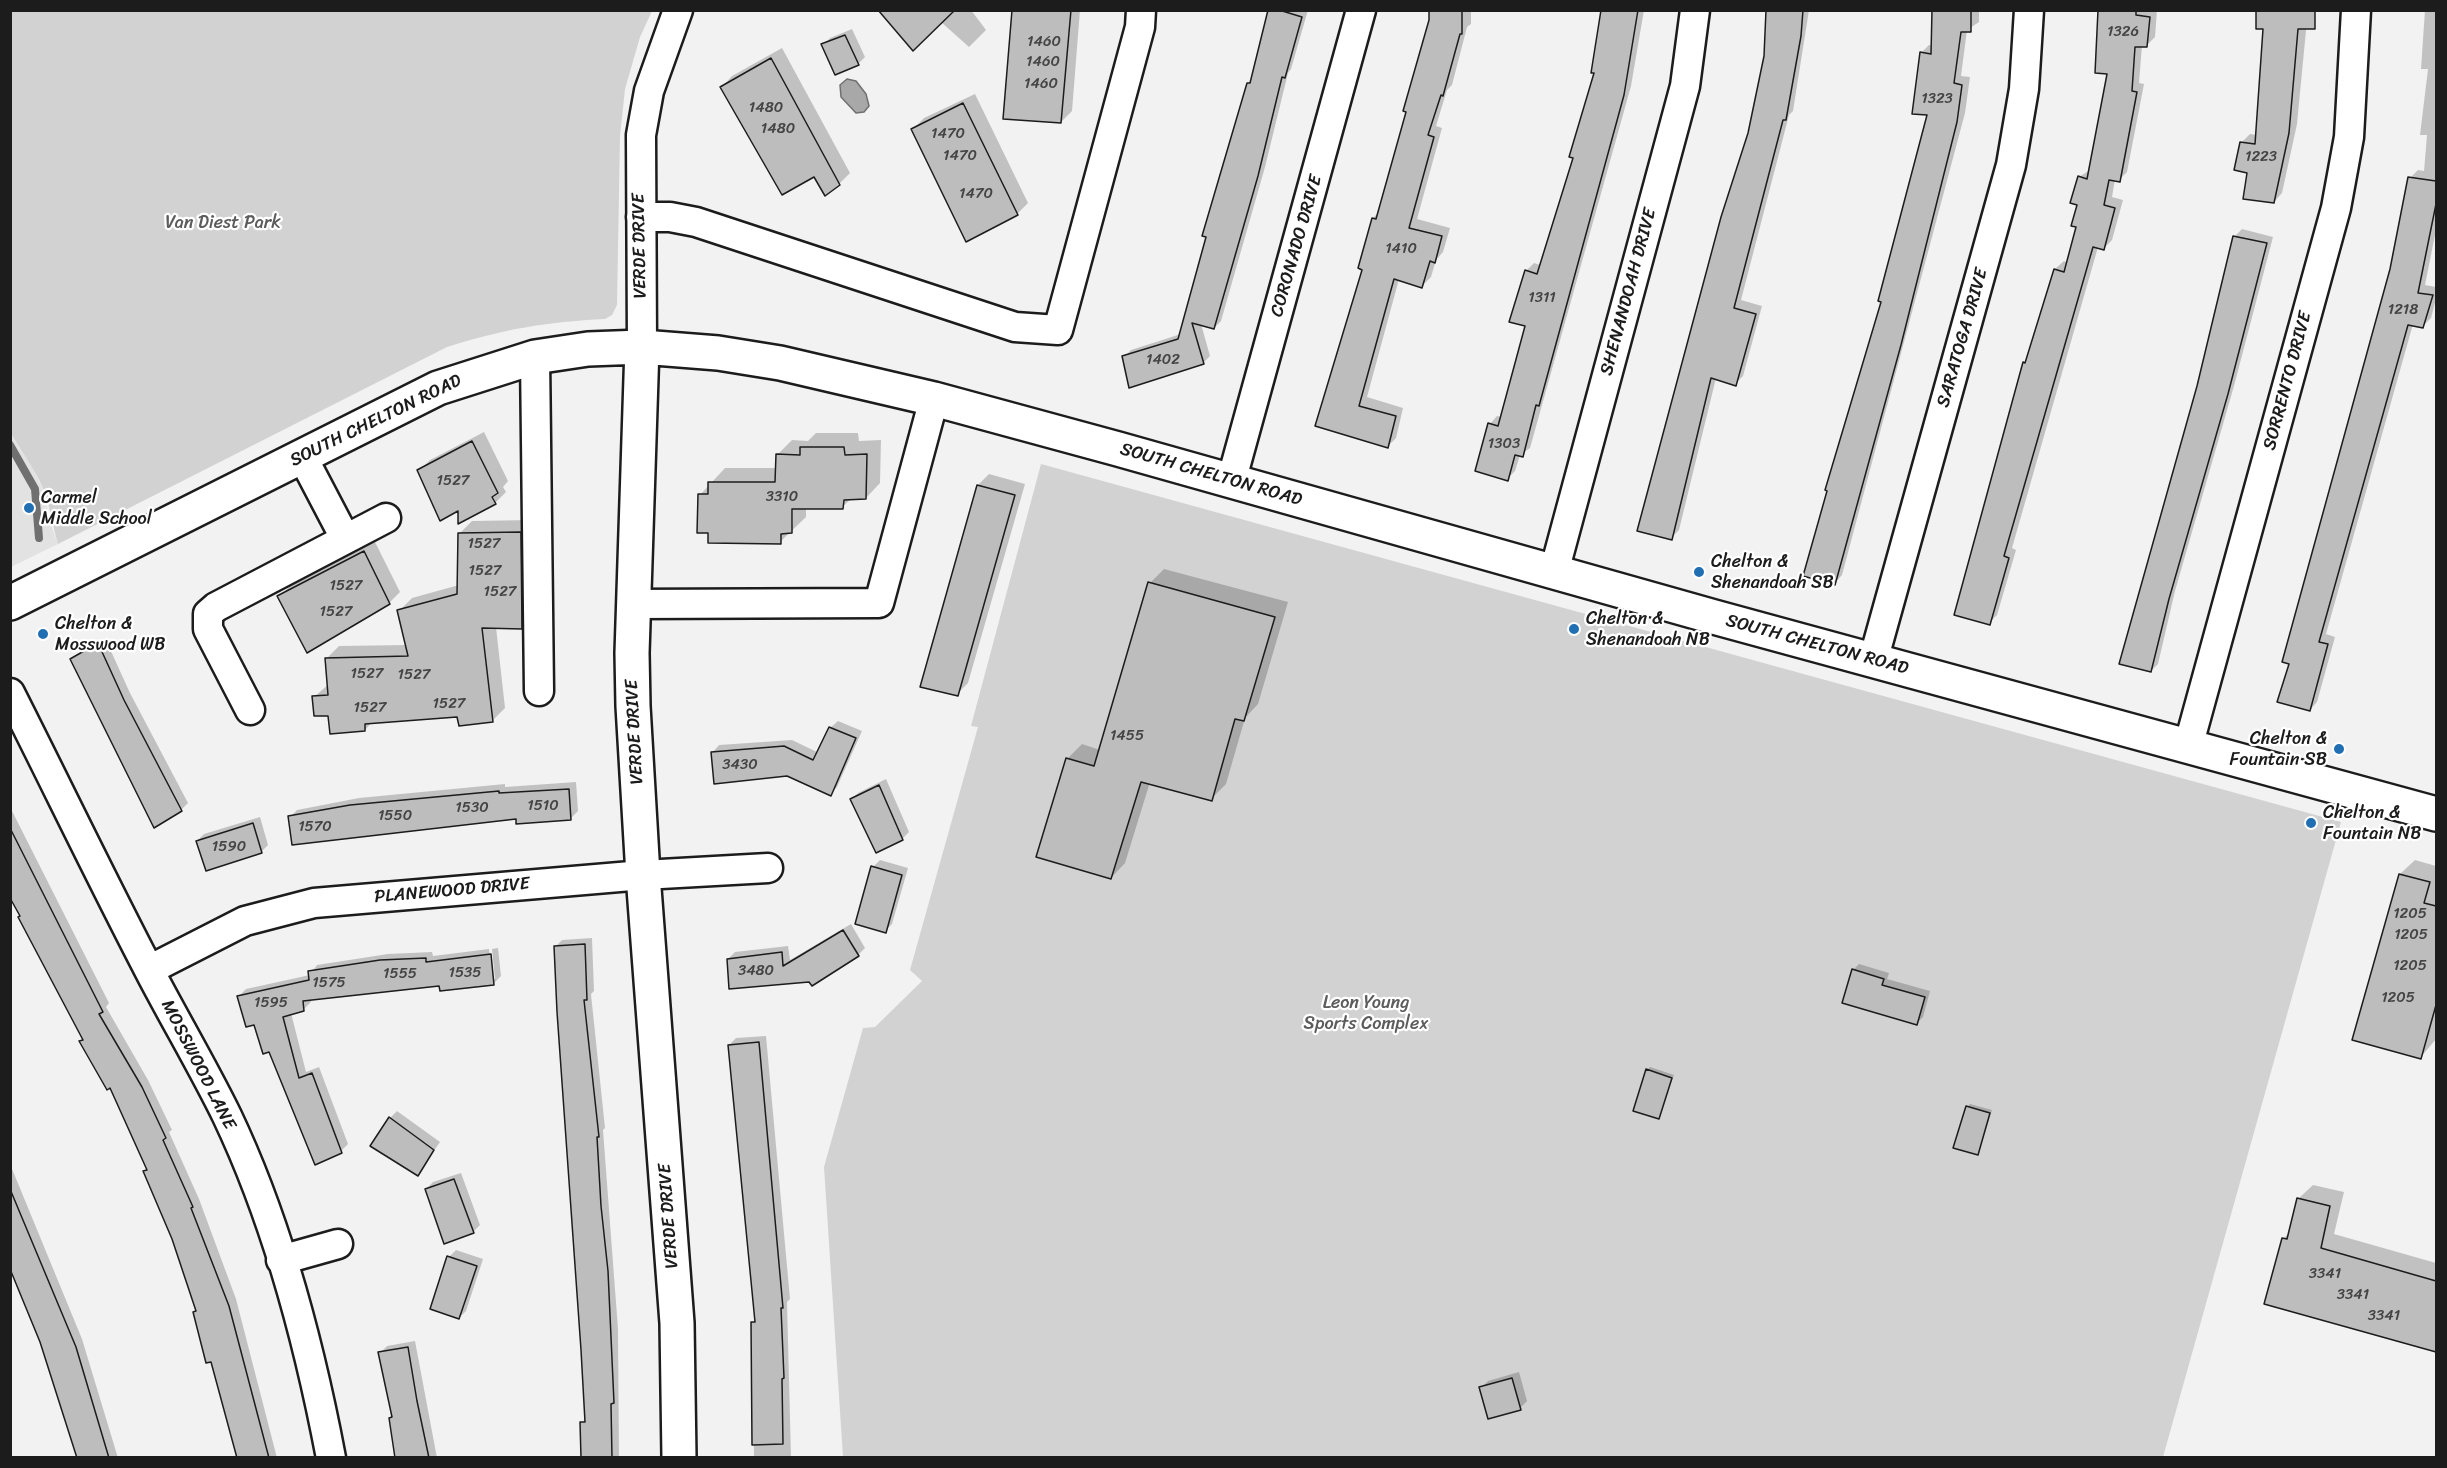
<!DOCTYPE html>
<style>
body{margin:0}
#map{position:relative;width:2447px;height:1468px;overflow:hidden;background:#f2f2f2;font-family:Sriracha,sans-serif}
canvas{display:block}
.frame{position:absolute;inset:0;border:12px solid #1c1c1c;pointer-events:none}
</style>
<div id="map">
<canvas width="2447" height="1468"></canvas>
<div class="frame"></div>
</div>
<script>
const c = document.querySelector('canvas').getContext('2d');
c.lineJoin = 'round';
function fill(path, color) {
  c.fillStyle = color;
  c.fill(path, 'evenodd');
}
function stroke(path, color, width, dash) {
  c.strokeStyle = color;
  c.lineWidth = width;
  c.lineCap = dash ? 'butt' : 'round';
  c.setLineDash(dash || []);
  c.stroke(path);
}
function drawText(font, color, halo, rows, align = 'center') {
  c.font = font + ' Sriracha,sans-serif';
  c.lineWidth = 4.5;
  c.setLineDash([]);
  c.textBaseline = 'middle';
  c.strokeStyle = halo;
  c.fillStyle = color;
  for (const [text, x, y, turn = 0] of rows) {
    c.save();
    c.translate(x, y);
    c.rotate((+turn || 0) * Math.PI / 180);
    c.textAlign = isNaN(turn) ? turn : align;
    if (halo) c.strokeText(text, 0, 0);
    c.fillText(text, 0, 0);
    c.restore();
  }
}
fill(new Path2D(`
 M 10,434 L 33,468 L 46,497 L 49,519 L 58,544 L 11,567 Z`), '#e2e2e2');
fill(new Path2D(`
 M 10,11 L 652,11 L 640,37 L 625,89 L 620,136 L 617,305 L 612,315 L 605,319 C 546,322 504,329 447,347 L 58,544 C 53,528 51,512 46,497 C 39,474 23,454 11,434 Z
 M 1041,464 L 2341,822 L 2163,1457 L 843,1457 L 824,1167 L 863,1028 L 875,1027 L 922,981 L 910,970 L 978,727 L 971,726 Z`), '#d2d2d2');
const water = new Path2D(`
 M 847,79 L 856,81 L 866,94 L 869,106 L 864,112 L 856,113 L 841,97 L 840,85 Z`);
fill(water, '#a8a8a8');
stroke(water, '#707070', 1.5);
fill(new Path2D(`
 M 880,10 L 971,10 L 986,30 L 969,47 L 941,22 Z
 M 1014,10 L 1080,10 L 1072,111 L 1061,122 Z
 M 1270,10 L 1308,10 L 1291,69 L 1288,73 L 1265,167 L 1221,321 L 1214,328 L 1201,324 L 1210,356 L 1203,363 L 1124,357 L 1131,350 L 1181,334 Z
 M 1430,10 L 1471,10 L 1471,24 L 1467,27 L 1452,85 L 1447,90 L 1436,126 L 1442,128 L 1417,219 L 1450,228 L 1443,252 L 1436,260 L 1431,277 L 1422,286 L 1399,279 L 1367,397 L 1403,408 L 1396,438 L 1387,447 L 1316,425 L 1364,268 L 1373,218 L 1379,212 L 1430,20 Z
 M 1603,10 L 1644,10 L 1631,86 L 1530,448 L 1520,455 L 1515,471 L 1507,479 L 1490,424 L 1497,416 L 1502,417 L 1527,325 L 1526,271 L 1534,263 L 1540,265 L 1574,157 L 1596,72 Z
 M 1767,10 L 1809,10 L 1793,111 L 1789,115 L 1741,300 L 1762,306 L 1743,376 L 1735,384 L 1716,378 L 1679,530 L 1671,538 L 1765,57 Z
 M 1934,10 L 1979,10 L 1979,22 L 1967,30 L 1961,76 L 1970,77 L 1965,113 L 1842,575 L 1834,584 L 1883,301 L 1929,114 L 1921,53 L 1929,45 L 1933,45 Z
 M 2100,10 L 2157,10 L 2155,37 L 2147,45 L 2142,45 L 2139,83 L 2144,84 L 2127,172 L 2119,180 L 2115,179 L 2112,197 L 2123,200 L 2112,240 L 2104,248 L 2098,247 L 2012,548 L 2016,550 L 1997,615 L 1989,623 L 2025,363 L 2028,360 L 2055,269 L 2064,261 L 2068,263 L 2078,226 L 2079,177 L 2090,170 L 2109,72 Z
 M 2425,10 L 2436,10 L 2436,230 L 2425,285 L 2436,287 L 2436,299 L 2431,318 L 2423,326 L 2413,324 L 2326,634 L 2335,637 L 2317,702 L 2310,710 L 2291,663 L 2283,661 L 2391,269 L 2410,178 L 2418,170 L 2424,171 L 2427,135 L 2420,135 L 2428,69 L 2421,69 Z
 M 2307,20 L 2297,124 L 2282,193 L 2274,202 L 2249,172 L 2242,142 L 2250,134 L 2257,135 L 2265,28 Z
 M 852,29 L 865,57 L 858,64 L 823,45 L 830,38 Z
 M 782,48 L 850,173 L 839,184 L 815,175 L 722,87 L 732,76 Z
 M 975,94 L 1028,203 L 1017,214 L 913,129 L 924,118 Z
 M 2242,229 L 2273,237 L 2234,386 L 2175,591 L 2158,664 L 2151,671 L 2198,386 L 2235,236 Z
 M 484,432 L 508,481 L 503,487 L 506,492 L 495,503 L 460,508 L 419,471 L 430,460 Z
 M 816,433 L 858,433 L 859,441 L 881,440 L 880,483 L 866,498 L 851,499 L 842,507 L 806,507 L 806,517 L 780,542 L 710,532 L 700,495 L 725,468 L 777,468 L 777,455 L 792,440 L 808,441 ZM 790,502 L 793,502 L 793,524 L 790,527 Z
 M 989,474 L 1025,484 L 968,683 L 957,694 L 978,485 Z
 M 533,520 L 534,615 L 521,628 L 496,627 L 505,708 L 492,721 L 458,716 L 372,722 L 365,730 L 330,714 L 314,697 L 329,684 L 327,658 L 339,646 L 407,645 L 399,611 L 412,598 L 459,585 L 459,534 L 472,521 Z
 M 375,542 L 400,592 L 389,603 L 279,597 L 290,586 Z
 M 1164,569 L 1288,602 L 1258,704 L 1245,718 L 1226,784 L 1211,799 L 1150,782 L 1125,863 L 1111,878 L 1067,759 L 1082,744 L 1100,750 L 1150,583 Z
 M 105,638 L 130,693 L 188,803 L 181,810 L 72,660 Z
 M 838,721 L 862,731 L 837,787 L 830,794 L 788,775 L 712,753 L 719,745 L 792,740 L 819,753 L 830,728 Z
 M 886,779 L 909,832 L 902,839 L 851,800 L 858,793 Z
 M 576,782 L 578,811 L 571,818 L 290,817 L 297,810 L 359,798 L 505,784 L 505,787 Z
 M 10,807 L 109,1003 L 106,1007 L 148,1080 L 172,1130 L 169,1132 L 199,1199 L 236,1299 L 277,1458 L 238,1458 L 197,1310 L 174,1239 L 145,1172 L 148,1168 L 110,1086 L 81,1042 L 84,1039 L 10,895 Z
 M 260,817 L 268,845 L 261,852 L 197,841 L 204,834 Z
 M 880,860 L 908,868 L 892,924 L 885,931 L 873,867 Z
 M 2415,860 L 2436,866 L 2436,1039 L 2421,1057 L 2400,874 Z
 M 851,924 L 865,948 L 858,955 L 810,980 L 728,959 L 735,952 L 788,946 L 790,960 Z
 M 592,938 L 594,991 L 591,994 L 605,1128 L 603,1130 L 618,1329 L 619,1458 L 582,1458 L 582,1423 L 586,1418 L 555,947 L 562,940 Z
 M 498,948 L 501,976 L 494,983 L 441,984 L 310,998 L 311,1002 L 303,1010 L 291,1013 L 306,1072 L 319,1067 L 348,1144 L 341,1151 L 270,1051 L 239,996 L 246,989 L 310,975 L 317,965 L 388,954 L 432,952 L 433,956 L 489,949 L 492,979 L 495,979 L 492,949 Z
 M 1859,964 L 1889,973 L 1887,979 L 1930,991 L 1923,1017 L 1917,1023 L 1853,970 Z
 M 766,1036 L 790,1299 L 787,1302 L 791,1458 L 754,1458 L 753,1323 L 756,1320 L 729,1045 L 736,1038 Z
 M 1650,1067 L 1674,1075 L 1658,1117 L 1647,1070 Z
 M 1970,1104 L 1992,1110 L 1978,1154 L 1967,1107 Z
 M 397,1111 L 440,1142 L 418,1174 L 390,1118 Z
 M 10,1164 L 82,1339 L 118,1458 L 79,1458 L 42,1342 L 10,1264 Z
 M 461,1173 L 480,1225 L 473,1232 L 426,1189 L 433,1182 Z
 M 2313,1185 L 2344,1192 L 2334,1234 L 2436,1263 L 2436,1350 L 2266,1303 L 2284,1238 L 2291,1231 L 2298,1199 Z
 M 456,1250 L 483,1259 L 466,1311 L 459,1318 L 449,1257 Z
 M 415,1341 L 437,1458 L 397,1458 L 393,1416 L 380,1353 L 387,1346 Z
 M 1519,1372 L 1527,1401 L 1520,1408 L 1481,1388 L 1488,1381 Z`), '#0003');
stroke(new Path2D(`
 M 10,445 L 35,489 L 39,538`), '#707070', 8);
const building = new Path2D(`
 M 878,10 L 955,10 L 913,51 Z
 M 1012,10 L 1071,10 L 1061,123 L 1003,119 Z
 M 1268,10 L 1279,10 L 1302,17 L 1285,78 L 1282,77 L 1258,176 L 1214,329 L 1192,323 L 1204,364 L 1129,388 L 1122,356 L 1178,339 L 1206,237 L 1202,236 L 1247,83 L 1250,83 Z
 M 1429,10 L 1462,10 L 1462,34 L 1460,34 L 1443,96 L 1441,95 L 1428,135 L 1434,137 L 1409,228 L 1442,236 L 1435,263 L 1430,261 L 1422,288 L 1394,279 L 1359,406 L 1396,416 L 1388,448 L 1315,426 L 1362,270 L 1358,268 L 1372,218 L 1376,219 L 1406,112 L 1403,111 L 1429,20 Z
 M 1601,10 L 1638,10 L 1624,95 L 1539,406 L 1536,405 L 1523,457 L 1515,455 L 1508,481 L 1475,471 L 1488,423 L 1498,426 L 1525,326 L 1509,322 L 1525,270 L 1537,274 L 1573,158 L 1569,157 L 1594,73 L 1591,73 Z
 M 1766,10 L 1803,10 L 1801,36 L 1786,120 L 1783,120 L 1734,308 L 1756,314 L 1736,386 L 1711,378 L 1672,540 L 1637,531 L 1721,217 L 1748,133 L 1764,56 Z
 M 1932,10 L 1971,10 L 1971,32 L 1961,32 L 1954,83 L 1962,85 L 1957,122 L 1901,345 L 1835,585 L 1803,576 L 1827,491 L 1825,490 L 1881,302 L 1878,301 L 1927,115 L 1912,114 L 1920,52 L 1931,54 Z
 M 2098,10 L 2136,10 L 2136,15 L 2150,17 L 2147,47 L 2135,47 L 2132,91 L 2137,92 L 2120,182 L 2109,180 L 2104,205 L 2115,208 L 2104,250 L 2093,247 L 2004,556 L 2009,558 L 1990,625 L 1954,615 L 2023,362 L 2025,363 L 2054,269 L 2064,272 L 2076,227 L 2071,226 L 2077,205 L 2070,203 L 2078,176 L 2087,179 L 2107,74 L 2095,73 Z
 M 2256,10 L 2315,10 L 2315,29 L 2298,29 L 2289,133 L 2274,203 L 2243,199 L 2247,173 L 2234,170 L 2240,142 L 2255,144 L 2263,29 L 2256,29 Z
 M 845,35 L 859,65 L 835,75 L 821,44 Z
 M 771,58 L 840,185 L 825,196 L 814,177 L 782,195 L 720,87 Z
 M 963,103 L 1018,215 L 966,242 L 911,129 Z
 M 2408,177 L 2436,181 L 2436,204 L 2418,293 L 2433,295 L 2423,328 L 2408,325 L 2319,642 L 2328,644 L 2310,711 L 2277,702 L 2289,664 L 2282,662 L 2390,269 Z
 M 2233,236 L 2267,243 L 2228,394 L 2169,599 L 2151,672 L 2119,664 L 2197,386 Z
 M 472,441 L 498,493 L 492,497 L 496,504 L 458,524 L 458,511 L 440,521 L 417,470 Z
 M 800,447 L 844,447 L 845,455 L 867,454 L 866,499 L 844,500 L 843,509 L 792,509 L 792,533 L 781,534 L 781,544 L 708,543 L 708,533 L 697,533 L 698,494 L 708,494 L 708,482 L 775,482 L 776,454 L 800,455 Z
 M 977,485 L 1015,495 L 958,696 L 920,687 Z
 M 521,532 L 522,629 L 482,628 L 493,722 L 459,726 L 457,717 L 365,724 L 365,731 L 330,734 L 328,716 L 314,716 L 312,696 L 328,695 L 325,658 L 408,656 L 397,610 L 457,594 L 458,533 Z
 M 364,551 L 390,604 L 307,653 L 277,596 Z
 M 1148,582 L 1275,617 L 1244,721 L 1235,719 L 1212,801 L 1141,782 L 1111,879 L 1036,857 L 1066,758 L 1094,766 Z
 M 98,643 L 124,700 L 182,811 L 154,828 L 70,659 Z
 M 829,727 L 856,738 L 831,796 L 787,776 L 714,784 L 711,752 L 784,746 L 813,760 Z
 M 879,785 L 903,840 L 876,853 L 850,799 Z
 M 569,789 L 571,820 L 516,824 L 516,819 L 292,845 L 288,816 L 350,805 L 499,791 L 499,793 Z
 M 253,823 L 262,853 L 206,871 L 196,841 Z
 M 10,828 L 103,1012 L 99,1014 L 142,1087 L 166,1138 L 163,1140 L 193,1207 L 191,1208 L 229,1306 L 269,1458 L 237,1458 L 211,1362 L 206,1363 L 193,1312 L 196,1311 L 172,1239 L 143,1171 L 147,1170 L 110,1088 L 107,1090 L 79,1041 L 83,1040 L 18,917 L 20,916 L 10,898 Z
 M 871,866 L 902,875 L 886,933 L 855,924 Z
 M 2399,874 L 2430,882 L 2424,903 L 2436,906 L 2436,1005 L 2421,1059 L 2352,1040 Z
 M 843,930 L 859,956 L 812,986 L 809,982 L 729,989 L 727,959 L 782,952 L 783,966 Z
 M 585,944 L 587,1000 L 584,1000 L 599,1137 L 597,1137 L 601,1206 L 608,1271 L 614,1403 L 611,1404 L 612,1458 L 581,1458 L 580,1422 L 585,1422 L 581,1350 L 557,1012 L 554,946 Z
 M 491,954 L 494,985 L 440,991 L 439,986 L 303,1001 L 304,1011 L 283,1017 L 299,1078 L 312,1073 L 342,1153 L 315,1165 L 269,1052 L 263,1054 L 254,1025 L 246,1027 L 237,996 L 309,980 L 308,971 L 380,960 L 426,958 L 426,962 Z
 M 1852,969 L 1884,979 L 1882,985 L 1925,997 L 1917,1025 L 1842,1003 Z
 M 759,1042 L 783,1308 L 781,1308 L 784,1378 L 782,1379 L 783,1444 L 752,1445 L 751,1322 L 755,1322 L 728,1045 Z
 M 1646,1069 L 1672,1078 L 1659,1119 L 1633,1111 Z
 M 1966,1106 L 1990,1113 L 1978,1155 L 1953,1148 Z
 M 389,1117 L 434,1150 L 418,1176 L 370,1146 Z
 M 454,1179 L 474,1233 L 444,1244 L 425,1189 Z
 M 10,1189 L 76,1347 L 109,1458 L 77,1458 L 40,1342 L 10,1269 Z
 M 2297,1198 L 2330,1206 L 2321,1248 L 2436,1281 L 2436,1352 L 2264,1304 L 2282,1238 L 2287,1239 Z
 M 447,1256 L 477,1266 L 459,1319 L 430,1309 Z
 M 408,1347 L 417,1401 L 429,1458 L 395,1458 L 389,1418 L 392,1417 L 378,1352 Z
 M 1512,1378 L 1521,1410 L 1488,1419 L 1479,1387 Z`);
fill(building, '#bdbdbd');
stroke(building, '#1c1c1c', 1.5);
const street = new Path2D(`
 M 641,217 L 670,217 L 696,222 L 1015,327 L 1058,330 L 1140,27 L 1141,10
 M 642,347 L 641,135 L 649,91 L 678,10
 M 535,357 L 539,691
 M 302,456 L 345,538
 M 1231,482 L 1361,10
 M 1554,572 L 1685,86 L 1695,10
 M 633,604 L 879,603 L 934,399
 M 1873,661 L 2011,165 L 2024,89 L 2029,10
 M 10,693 C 57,786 102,880 150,972 C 175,1020 203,1067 227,1116 C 278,1223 309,1342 331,1458
 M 250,710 L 208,629 L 208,614 L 216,607 L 386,518
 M 2188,747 L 2336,208 L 2349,137 L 2356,10
 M 149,970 L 245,921 L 314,903 L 643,875 L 768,868
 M 281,1260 L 338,1244`);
const secondary = new Path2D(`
 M 642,347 L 632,653 L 633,706 L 643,875 L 677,1323 L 679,1458
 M 10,603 L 438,388 L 535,357 L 588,349 L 642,347 L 718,353 L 780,363 L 934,399 L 1118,449 L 1714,617 L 2436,814`);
stroke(street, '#1c1c1c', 33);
stroke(secondary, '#1c1c1c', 38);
stroke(street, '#fff', 28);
stroke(secondary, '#fff', 33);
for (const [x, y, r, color] of [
 [29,508,6,"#1f6fb2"],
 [1699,572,6,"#1f6fb2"],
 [1574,629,6,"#1f6fb2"],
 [43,634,6,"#1f6fb2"],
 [2339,749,6,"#1f6fb2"],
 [2311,823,6,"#1f6fb2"]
]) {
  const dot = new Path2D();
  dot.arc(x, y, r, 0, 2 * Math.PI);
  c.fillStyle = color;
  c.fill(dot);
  stroke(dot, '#fff', 2);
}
drawText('15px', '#444', null, [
 ["1326",2123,32],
 ["1460",1044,42],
 ["1460",1043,62],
 ["1460",1041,84],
 ["1323",1937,99],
 ["1480",766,108],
 ["1480",778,129],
 ["1470",948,134],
 ["1470",960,156],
 ["1223",2261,157],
 ["1470",976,194],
 ["1410",1401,249],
 ["1311",1542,298],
 ["1218",2403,310],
 ["1402",1163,360],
 ["1303",1504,444],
 ["1527",453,481],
 ["3310",782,497],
 ["1527",484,544],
 ["1527",485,571],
 ["1527",346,586],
 ["1527",500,592],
 ["1527",336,612],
 ["1527",367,674],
 ["1527",414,675],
 ["1527",449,704],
 ["1527",370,708],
 ["1455",1127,736],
 ["3430",740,765],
 ["1510",543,806],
 ["1530",472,808],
 ["1550",395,816],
 ["1570",315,827],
 ["1590",229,847],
 ["1205",2410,914],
 ["1205",2411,935],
 ["1205",2410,966],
 ["3480",756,971],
 ["1535",465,973],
 ["1555",400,974],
 ["1575",329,983],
 ["1205",2398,998],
 ["1595",271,1003],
 ["3341",2325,1274],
 ["3341",2353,1295],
 ["3341",2384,1316]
]);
drawText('18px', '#5c5c5c', '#fff', [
 ["Van Diest Park",223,223],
 ["Leon Young",1366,1003],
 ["Sports Complex",1366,1024]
]);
drawText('18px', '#1c1c1c', '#fff', [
 ["VERDE DRIVE",640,246,-91],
 ["CORONADO DRIVE",1297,246,-74],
 ["SHENANDOAH DRIVE",1629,292,-75],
 ["SARATOGA DRIVE",1963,338,-74],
 ["SORRENTO DRIVE",2288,381,-75],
 ["SOUTH CHELTON ROAD",376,421,-26],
 ["SOUTH CHELTON ROAD",1211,475,16],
 ["SOUTH CHELTON ROAD",1817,645,15],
 ["VERDE DRIVE",635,732,-93],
 ["PLANEWOOD DRIVE",452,891,-5],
 ["MOSSWOOD LANE",198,1065,63],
 ["VERDE DRIVE",669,1216,-94]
]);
drawText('18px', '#1c1c1c', '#fff', [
 ["Carmel",41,498],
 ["Middle School",41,519],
 ["Chelton &",1711,562],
 ["Shenandoah SB",1711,583],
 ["Chelton &",1586,619],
 ["Shenandoah NB",1586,640],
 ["Chelton &",55,624],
 ["Mosswood WB",55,645],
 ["Chelton &",2327,739,"right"],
 ["Fountain SB",2327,760,"right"],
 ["Chelton &",2323,813],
 ["Fountain NB",2323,834]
], 'left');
</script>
